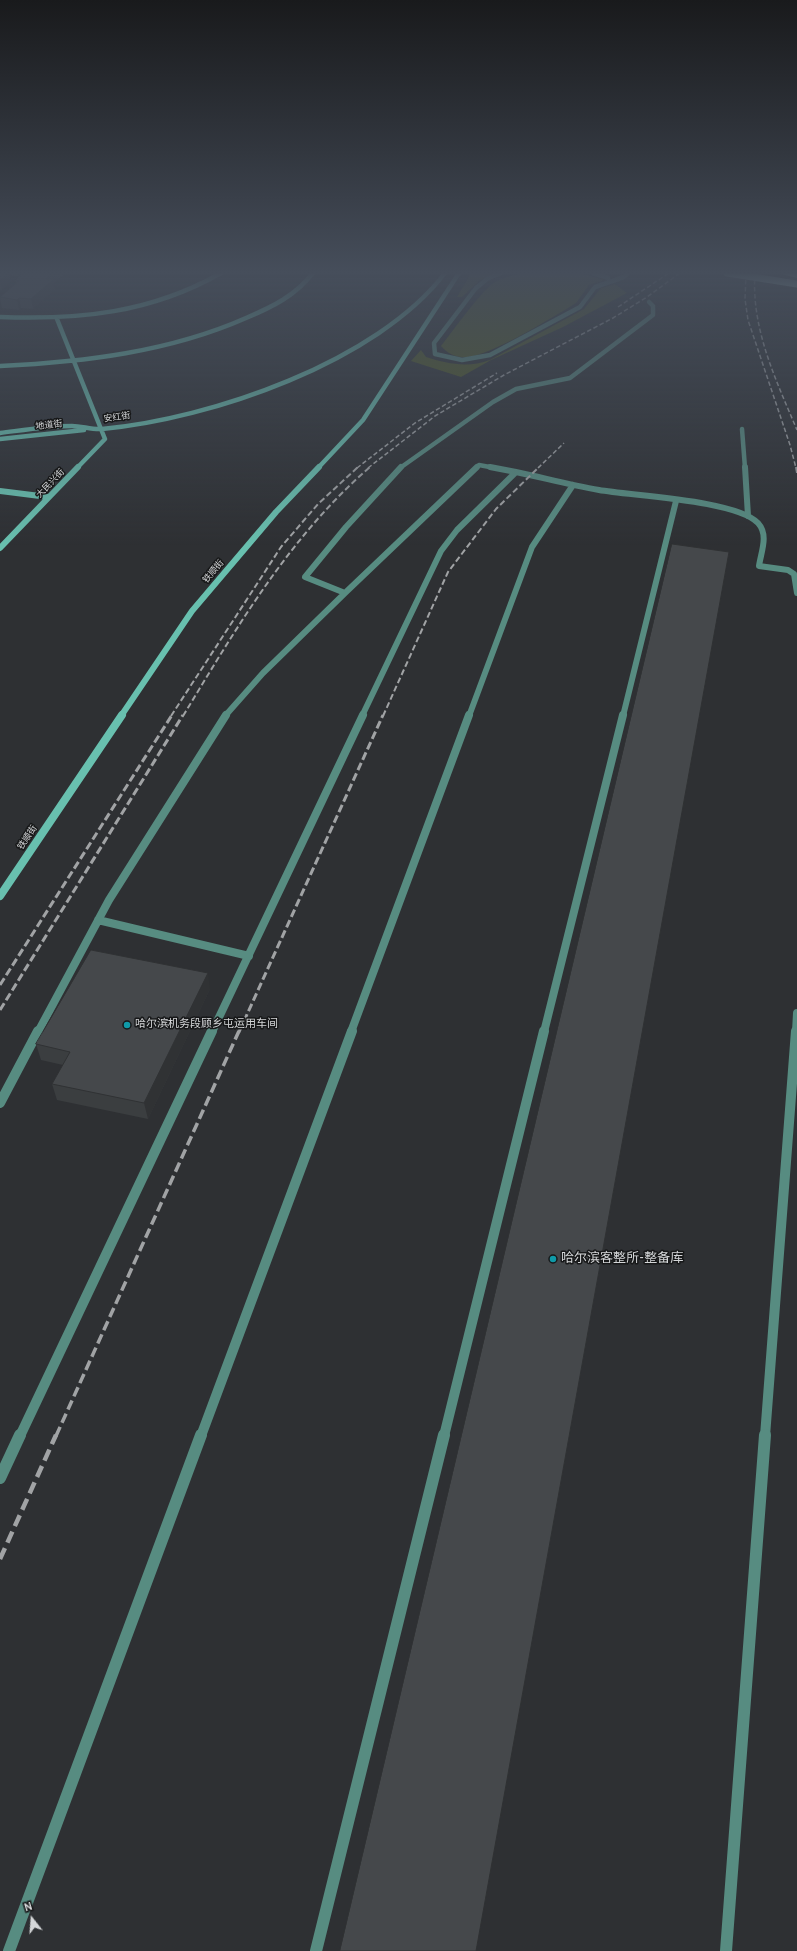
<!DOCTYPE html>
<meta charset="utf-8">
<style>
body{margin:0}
#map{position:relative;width:797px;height:1951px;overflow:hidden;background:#2e3033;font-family:Overpass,sans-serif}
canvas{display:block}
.north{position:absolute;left:12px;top:1899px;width:40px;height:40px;-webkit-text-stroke:3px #171819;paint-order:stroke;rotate:343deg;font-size:11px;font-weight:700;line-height:16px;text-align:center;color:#d5d7d9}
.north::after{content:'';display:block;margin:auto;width:14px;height:18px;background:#d5d7d9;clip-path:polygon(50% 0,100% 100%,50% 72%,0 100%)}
</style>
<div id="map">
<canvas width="797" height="1951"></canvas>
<div class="north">N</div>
</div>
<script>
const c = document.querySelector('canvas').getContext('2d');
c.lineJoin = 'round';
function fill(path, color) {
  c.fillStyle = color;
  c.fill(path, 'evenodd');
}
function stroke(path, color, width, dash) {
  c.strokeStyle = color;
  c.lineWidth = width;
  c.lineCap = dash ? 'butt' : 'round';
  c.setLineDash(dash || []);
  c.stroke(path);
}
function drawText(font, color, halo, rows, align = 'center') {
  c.font = font + ' Overpass,"Noto Sans SC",sans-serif';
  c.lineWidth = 3;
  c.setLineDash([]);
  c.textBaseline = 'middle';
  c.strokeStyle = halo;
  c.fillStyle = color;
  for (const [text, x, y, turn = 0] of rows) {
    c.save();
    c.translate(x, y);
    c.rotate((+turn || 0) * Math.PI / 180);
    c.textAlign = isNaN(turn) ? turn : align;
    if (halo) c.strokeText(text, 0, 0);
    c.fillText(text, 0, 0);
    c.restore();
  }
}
fill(new Path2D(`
 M 471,273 L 496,273 L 479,281 L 462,297 L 457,297 Z
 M 525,273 L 579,273 L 605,280 L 589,285 L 576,303 L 568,308 C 546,321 491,355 468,357 C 456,358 448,354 441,346 C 454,330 479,293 495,282 C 504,277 515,275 525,273 Z
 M 615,284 L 627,293 L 563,327 L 491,360 L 461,377 L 411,361 L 421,350 L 426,357 C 448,364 468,368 490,360 L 584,309 L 601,288 Z`), '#4f5821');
stroke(new Path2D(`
 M 501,273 L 487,279 L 476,288 L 434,343 L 435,354 L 462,360 L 490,355 L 580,307 L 595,287 L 624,277 L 628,273
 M 593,273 L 608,278
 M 742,429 L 745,468
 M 400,468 L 493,402 L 516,389 L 570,378 L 653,315 L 653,306 L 649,302
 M 476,468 L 479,465 L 495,468`), '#578c81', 4.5);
stroke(new Path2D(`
 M 490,467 L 516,472
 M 745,467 L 748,516
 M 345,593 L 477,467
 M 225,716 L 263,673 L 345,593 L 305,577 L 346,527 L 401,467
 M 362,716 L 441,551 L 457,530 L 516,472 C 544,478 571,485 599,490 C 633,496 736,500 758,523 C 769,535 761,552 759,566 L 788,570 L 794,574 L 797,593
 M 469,716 L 532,547 L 573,485
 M 623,716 L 676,501`), '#578c81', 6);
stroke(new Path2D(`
 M 98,920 L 249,956
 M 38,1032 L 109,900 L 226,715
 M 212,1032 L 363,715
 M 351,1032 L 469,715
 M 544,1032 L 623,715
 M 796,1032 L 797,1013`), '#578c81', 8);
stroke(new Path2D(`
 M 0,1103 L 38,1031
 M 20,1436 L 212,1031
 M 201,1436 L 352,1031
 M 444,1436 L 544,1031
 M 765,1436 L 796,1031`), '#578c81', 10);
stroke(new Path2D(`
 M 0,1478 L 20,1435
 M 9,1951 L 201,1435
 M 316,1951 L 444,1435
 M 726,1951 L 765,1435`), '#578c81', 12);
stroke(new Path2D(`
 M 0,317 C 79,320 151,313 221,273
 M 57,319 L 105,439 L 77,468
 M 0,366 C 84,362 169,352 246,318 C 272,307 295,296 313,273
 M 0,433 C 24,430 48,426 72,426 C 82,426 92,430 102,429 C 211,419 377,362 445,273
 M 0,439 L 84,430
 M 318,468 L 363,420 L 459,273`), '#68c0af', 4.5);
stroke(new Path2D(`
 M 0,491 L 48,497
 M 0,548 L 78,467
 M 121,716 L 192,611 L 276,512 L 319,467`), '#68c0af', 6);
stroke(new Path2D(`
 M 0,896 L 122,715`), '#68c0af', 8);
fill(new Path2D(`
 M 778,273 L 797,274 L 797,278 Z`), '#cbfcf1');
stroke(new Path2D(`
 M 746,273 L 745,299 L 748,320 L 790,445 L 796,468
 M 755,273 C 751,329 776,380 797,430
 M 618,307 L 669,273
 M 357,468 L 415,423 L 497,373
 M 368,468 L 435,416 L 504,375 L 613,318 L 647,297 L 680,273
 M 538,468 L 564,443`), '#a1a3a5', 1.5, [4.5, 2.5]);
stroke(new Path2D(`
 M 796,467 L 797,473
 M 171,716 L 281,547 L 318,504 L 358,467
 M 183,716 C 237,627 290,536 370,467
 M 383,716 L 448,572 L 496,509 L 539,467`), '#a1a3a5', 2, [6, 3]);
stroke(new Path2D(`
 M 0,985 L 172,715
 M 0,1010 L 183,715
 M 239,1032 L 383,715`), '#a1a3a5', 3, [8, 3.5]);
stroke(new Path2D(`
 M 56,1436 L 239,1031`), '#a1a3a5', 3.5, [10, 4.5]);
stroke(new Path2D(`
 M 0,1559 L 56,1435`), '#a1a3a5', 4.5, [12, 6]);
stroke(new Path2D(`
 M 727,273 L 797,284`), '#cbfcf1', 7);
fill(new Path2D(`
 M 0,273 L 20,273 L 18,276 L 9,275 L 11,281 L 2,290 L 0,290 Z
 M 24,273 L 65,273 L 54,283 L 55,289 L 33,309 L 21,308 L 19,310 L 2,308 L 0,297 L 16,283 L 16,280 Z
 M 172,273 L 186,273 L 185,274 Z
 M 210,989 L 148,1119 L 57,1100 L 52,1084 L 63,1065 L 41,1060 L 36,1044 Z`), '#3b3e40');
fill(new Path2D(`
 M 7,273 L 9,273 L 11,281 L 2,290 L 0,280 Z
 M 52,273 L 65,273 L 54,283 L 55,289 L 33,309 L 31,299 L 46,279 Z
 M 19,298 L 21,308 L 19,310 L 17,300 Z
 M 208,973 L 210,989 L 148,1119 L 144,1103 Z`), '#303234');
const building = new Path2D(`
 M 0,273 L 7,273 L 0,280 Z
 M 24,273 L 52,273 L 46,279 L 54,279 L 31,299 L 19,298 L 17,300 L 0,297 L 19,281 L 16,280 Z
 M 672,544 L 729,552 L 476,1951 L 340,1951 Z
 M 91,950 L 208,973 L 144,1103 L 52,1084 L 70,1052 L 36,1044 Z`);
fill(building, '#45484b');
stroke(building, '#303234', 1);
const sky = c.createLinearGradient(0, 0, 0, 546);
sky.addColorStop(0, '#191a1c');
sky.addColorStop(0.5, '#464e5b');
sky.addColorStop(1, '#464e5b00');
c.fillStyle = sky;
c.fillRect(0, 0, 797, 546);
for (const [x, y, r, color] of [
 [127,1025,4,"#0f9aa8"],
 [553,1259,4,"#0f9aa8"]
]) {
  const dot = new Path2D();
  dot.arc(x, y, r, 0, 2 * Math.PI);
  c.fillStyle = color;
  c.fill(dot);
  stroke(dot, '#171819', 1.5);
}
drawText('9px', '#d5d7d9', '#171819', [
 ["安红街",117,418,-8],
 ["地道街",49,426,-6],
 ["大民兴街",51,484,-46],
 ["铁顺街",214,572,-50],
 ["铁顺街",28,838,-56]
]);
drawText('11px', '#d5d7d9', '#171819', [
 ["哈尔滨机务段顾乡屯运用车间",135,1025]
], 'left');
drawText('13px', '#d5d7d9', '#171819', [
 ["哈尔滨客整所-整备库",561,1259]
], 'left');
</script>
